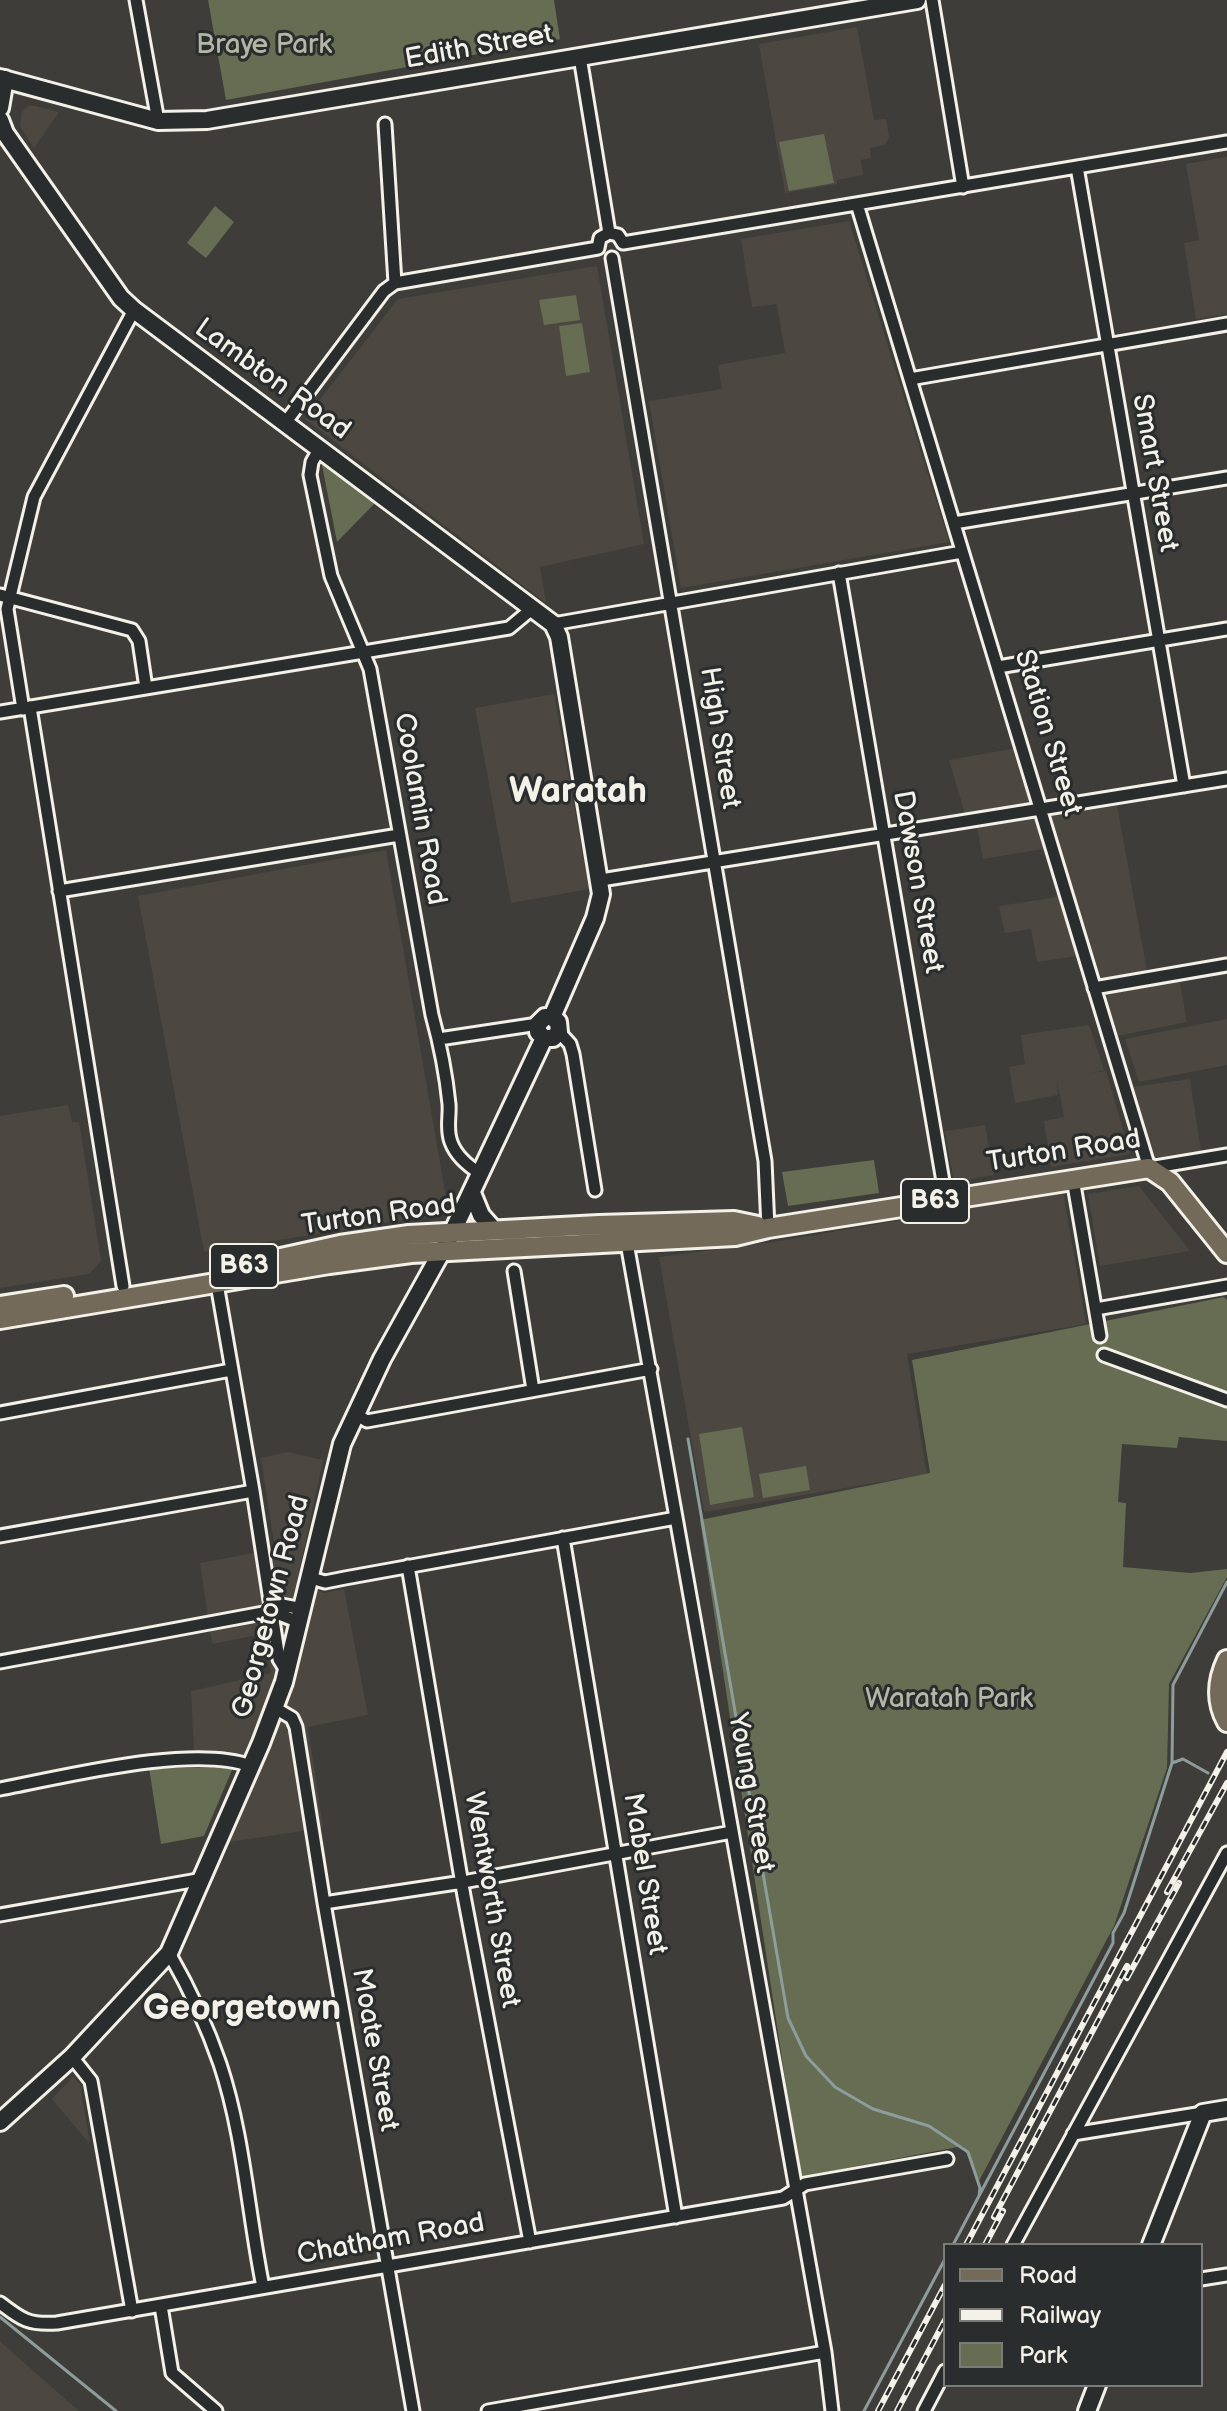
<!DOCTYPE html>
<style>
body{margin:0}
#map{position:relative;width:1227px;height:2411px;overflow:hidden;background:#3e3d39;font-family:"Balsamiq Sans",sans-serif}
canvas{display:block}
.legend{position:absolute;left:943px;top:2243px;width:260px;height:144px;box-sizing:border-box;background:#2a2d2e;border:2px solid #7b7b78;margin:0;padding:10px 14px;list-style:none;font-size:24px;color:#f4f1e8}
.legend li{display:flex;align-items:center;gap:16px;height:40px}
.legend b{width:40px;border:2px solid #7b7b78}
</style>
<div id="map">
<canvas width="1227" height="2411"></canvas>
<ul class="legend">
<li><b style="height:10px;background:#746a5a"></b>Road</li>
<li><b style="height:10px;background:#f4f1e8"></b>Railway</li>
<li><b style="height:22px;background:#676d53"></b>Park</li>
</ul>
</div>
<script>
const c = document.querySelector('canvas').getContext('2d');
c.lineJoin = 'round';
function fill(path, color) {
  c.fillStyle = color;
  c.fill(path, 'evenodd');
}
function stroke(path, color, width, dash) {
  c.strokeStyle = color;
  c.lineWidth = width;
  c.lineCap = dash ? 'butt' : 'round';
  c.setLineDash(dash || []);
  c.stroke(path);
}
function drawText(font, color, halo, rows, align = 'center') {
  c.font = font + ' "Balsamiq Sans",sans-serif';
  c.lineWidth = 6;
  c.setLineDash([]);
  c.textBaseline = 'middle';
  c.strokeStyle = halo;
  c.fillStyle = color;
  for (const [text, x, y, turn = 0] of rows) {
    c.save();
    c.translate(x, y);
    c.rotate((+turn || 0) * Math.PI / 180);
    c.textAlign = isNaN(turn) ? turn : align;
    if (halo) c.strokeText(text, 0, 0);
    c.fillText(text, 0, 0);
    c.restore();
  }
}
fill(new Path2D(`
 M 857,27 L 874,120 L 886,119 L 889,137 L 885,145 L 870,148 L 871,158 L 861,160 L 863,175 L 837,180 L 837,184 L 785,193 L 759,44 Z
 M 28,106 L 36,106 L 59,112 L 34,148 L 20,126 L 22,112 Z
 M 1227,157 L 1227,314 L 1196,319 L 1184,243 L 1199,240 L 1186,164 Z
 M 849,221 L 949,542 L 681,588 L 649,401 L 722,389 L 718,365 L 785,353 L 777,304 L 752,307 L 741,239 Z
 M 597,266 L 644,544 L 540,567 L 546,603 L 305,419 L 398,299 Z
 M 554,694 L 589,889 L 511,903 L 475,708 Z
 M 1017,748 L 1039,818 L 1117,805 L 1147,971 L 1177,966 L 1187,1022 L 1117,1036 L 1132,1087 L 1190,1079 L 1201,1151 L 1140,1160 L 1077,956 L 1037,962 L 1031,929 L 1005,933 L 999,906 L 1057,897 L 1043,849 L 983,859 L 975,816 L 966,817 L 949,760 Z
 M 386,850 L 446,1197 L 434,1215 L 204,1252 L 138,896 Z
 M 1227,1019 L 1227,1065 L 1139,1082 L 1125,1039 Z
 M 1089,1025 L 1104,1070 L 1091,1073 L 1106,1071 L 1130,1154 L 1051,1167 L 1044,1121 L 1064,1117 L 1057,1081 L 1058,1095 L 1015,1103 L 1009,1067 L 1025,1064 L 1021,1035 Z
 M 68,1105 L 72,1122 L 79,1122 L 101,1261 L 89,1274 L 0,1288 L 0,1116 Z
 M 985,1125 L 994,1175 L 954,1182 L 945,1131 Z
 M 1139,1186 L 1190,1251 L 1100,1266 L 1088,1194 Z
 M 1063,1192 L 1086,1324 L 907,1354 L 927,1474 L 704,1512 L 659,1257 L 774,1242 Z
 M 288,1452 L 323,1460 L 297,1581 L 324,1593 L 344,1589 L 368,1715 L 308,1727 L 323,1828 L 229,1842 L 266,1757 L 194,1750 L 191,1691 L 271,1673 L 263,1634 L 212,1644 L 200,1563 L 275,1549 L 261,1458 Z
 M 73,2077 L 80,2084 L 90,2144 L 52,2099 Z
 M 0,2341 L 3,2344 L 79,2411 L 0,2411 Z`), '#4c4841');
fill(new Path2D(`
 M 208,0 L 554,0 L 560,39 L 226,100 Z
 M 824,134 L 834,183 L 789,191 L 779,142 Z
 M 215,206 L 234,222 L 206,258 L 187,243 Z
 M 576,295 L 580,320 L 544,325 L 539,300 Z
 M 582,323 L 590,372 L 566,376 L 559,326 Z
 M 321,460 L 376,502 L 337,542 Z
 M 874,1160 L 879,1193 L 788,1206 L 782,1172 Z
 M 1224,1297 L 1227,1300 L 1227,1441 L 1179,1437 L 1177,1448 L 1122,1444 L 1118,1502 L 1126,1503 L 1123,1567 L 1190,1573 L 1227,1569 L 1227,1577 L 1169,1684 L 1167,1768 L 1114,1926 L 979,2181 L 963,2146 L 800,2177 L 700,1520 L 930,1473 L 912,1360 Z
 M 742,1427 L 754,1497 L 710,1505 L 699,1434 Z
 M 806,1466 L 810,1490 L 763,1498 L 759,1474 Z
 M 229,1767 L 232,1770 L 204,1836 L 161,1844 L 149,1768 Z`), '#676d53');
stroke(new Path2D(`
 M 688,1439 L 788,2018 L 806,2056 L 835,2087 L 873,2109 L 929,2126 L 968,2152 L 980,2188 L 979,2196
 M 1172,1763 L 1183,1759 L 1208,1773
 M 953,2245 L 1113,1943 L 1113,1933 L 1124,1913 L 1172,1763 L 1173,1685 L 1227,1582
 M 0,2317 L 116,2411
 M 864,2411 L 945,2259`), '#8c9d9c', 3);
const street = new Path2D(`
 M 136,0 L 158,121
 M 932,0 L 963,187
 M 580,57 L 609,233
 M 385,124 L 395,283
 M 1077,167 L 1184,786
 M 857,204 L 1149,1168 L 1227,1155
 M 623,243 L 1227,142
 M 598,248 L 600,238 L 609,233 L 618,235 L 623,243
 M 612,258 L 765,1161 L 768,1228
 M 910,379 L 1227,324
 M 285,423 L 384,291 L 395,283 L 598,248
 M 320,448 L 312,462 L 310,475 L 331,576 L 370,669 L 432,1015 C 440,1044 446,1074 449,1104 C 450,1117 446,1129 451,1142 C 456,1156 468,1166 481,1174
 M 954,523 L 1227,478
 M 839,573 L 946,1199
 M 0,595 L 132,630 L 139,641 L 146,688
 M 553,624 L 962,552
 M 998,667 L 1227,629
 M 30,707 L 123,1286
 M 23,709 L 7,609 L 34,497 L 134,310
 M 0,712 L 509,628 L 533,608
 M 601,880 L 1227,779
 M 59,891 L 399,835
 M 1094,988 L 1227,965
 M 559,1032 L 570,1044 L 573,1054 L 595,1190
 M 439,1039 L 538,1024
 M 1073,1179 L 1100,1336
 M 627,1243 L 825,2352 L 832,2411
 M 514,1271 L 533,1390
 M 217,1284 L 253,1491 L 279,1659 L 287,1672
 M 1096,1309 L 1227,1286
 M 1104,1355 L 1227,1400
 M 0,1413 L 231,1370
 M 355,1414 L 367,1421 L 651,1369
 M 0,1536 L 253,1491
 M 563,1538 L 676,2217
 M 408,1566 L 464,1896 L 530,2242
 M 311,1578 L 325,1582 L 345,1578 L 676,1518
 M 271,1611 L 299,1622
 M 0,1662 L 263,1613 L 282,1605 L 303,1609
 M 275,1708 L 292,1718 L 296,1727 L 324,1903 L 413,2411
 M 0,1789 C 64,1777 192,1744 251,1766
 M 324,1903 L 463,1882 L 732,1832
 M 0,1915 L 203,1879
 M 169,1953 C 189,1988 207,2026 220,2064 C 244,2136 248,2214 263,2287
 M 72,2057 L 91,2081 L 132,2311
 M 1073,2134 L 1203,2113
 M 1013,2245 L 1227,1853
 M 1201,2279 L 1227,2275
 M 0,2303 C 22,2320 29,2325 57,2323 L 783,2198 L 805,2184 L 947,2159
 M 161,2306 L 172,2373 L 216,2411
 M 488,2411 L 825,2352
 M 924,2411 L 945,2371`);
const secondary = new Path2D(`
 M 0,78 L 158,121 L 207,120 L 917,0
 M 0,108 L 5,79
 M 0,120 L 5,133 L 121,298 L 134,310 L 553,624 L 559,637 L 601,894 L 595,918 L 552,1017
 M 544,1038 L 538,1032 L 538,1024 L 545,1017 L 552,1017
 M 544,1038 L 553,1038 L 559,1032 L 558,1022 L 552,1017
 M 472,1193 L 481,1215 L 495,1231
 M 0,2122 L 72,2057 L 169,1953 L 261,1743 L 284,1682 L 342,1444 L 382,1359 L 452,1233 L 544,1038
 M 1151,2245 L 1203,2113 L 1227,2109
 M 1087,2411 L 1097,2385`);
const primary = new Path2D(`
 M 240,1267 L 340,1245 L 409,1235 L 599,1225 L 734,1221 L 758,1226
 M 0,1306 L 64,1296
 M 0,1319 L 329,1264 L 411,1253 L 735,1236 L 768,1228 L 1149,1168 L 1170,1182 L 1227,1253
 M 1227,1660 C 1217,1681 1216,1702 1227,1722`);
stroke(street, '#f4f1e8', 17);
stroke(secondary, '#f4f1e8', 22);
stroke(primary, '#f4f1e8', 24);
stroke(street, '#2a2d2e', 11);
stroke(secondary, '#2a2d2e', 16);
stroke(primary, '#746a5a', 18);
const rail = new Path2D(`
 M 1167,1892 L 1227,1783
 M 1127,1978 L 1179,1883
 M 994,2217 L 1127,1966
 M 966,2245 L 1227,1752
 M 985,2245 L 1003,2211
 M 878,2411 L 945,2285
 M 897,2411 L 945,2320`);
stroke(rail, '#f4f1e8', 6);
stroke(rail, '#2a2d2e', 3, [9]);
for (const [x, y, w] of [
 [935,1201,68],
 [244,1266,68]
]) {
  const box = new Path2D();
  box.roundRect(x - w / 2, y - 22, w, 44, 6);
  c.fillStyle = '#2a2d2e';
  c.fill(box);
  stroke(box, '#f4f1e8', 2);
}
drawText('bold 26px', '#f4f1e8', null, [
 ["B63",935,1201],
 ["B63",244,1266]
]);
drawText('28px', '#b5b6a5', '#2a2d2e', [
 ["Braye Park",264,46],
 ["Waratah Park",949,1700]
]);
drawText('28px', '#f4f1e8', '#2a2d2e', [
 ["Edith Street",479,48,-10],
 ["Lambton Road",272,380,36],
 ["Smart Street",1154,473,80],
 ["Station Street",1047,733,73],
 ["High Street",719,738,81],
 ["Coolamin Road",419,809,80],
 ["Dawson Street",917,882,80],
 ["Turton Road",1064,1152,-9],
 ["Turton Road",379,1216,-8],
 ["Georgetown Road",272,1607,-75],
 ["Young Street",750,1793,80],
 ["Mabel Street",644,1874,81],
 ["Wentworth Street",491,1900,80],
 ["Moate Street",374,2050,80],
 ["Chatham Road",391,2240,-10]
]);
drawText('bold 36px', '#f4f1e8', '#2a2d2e', [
 ["Waratah",578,793],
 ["Georgetown",242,2010]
]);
</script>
